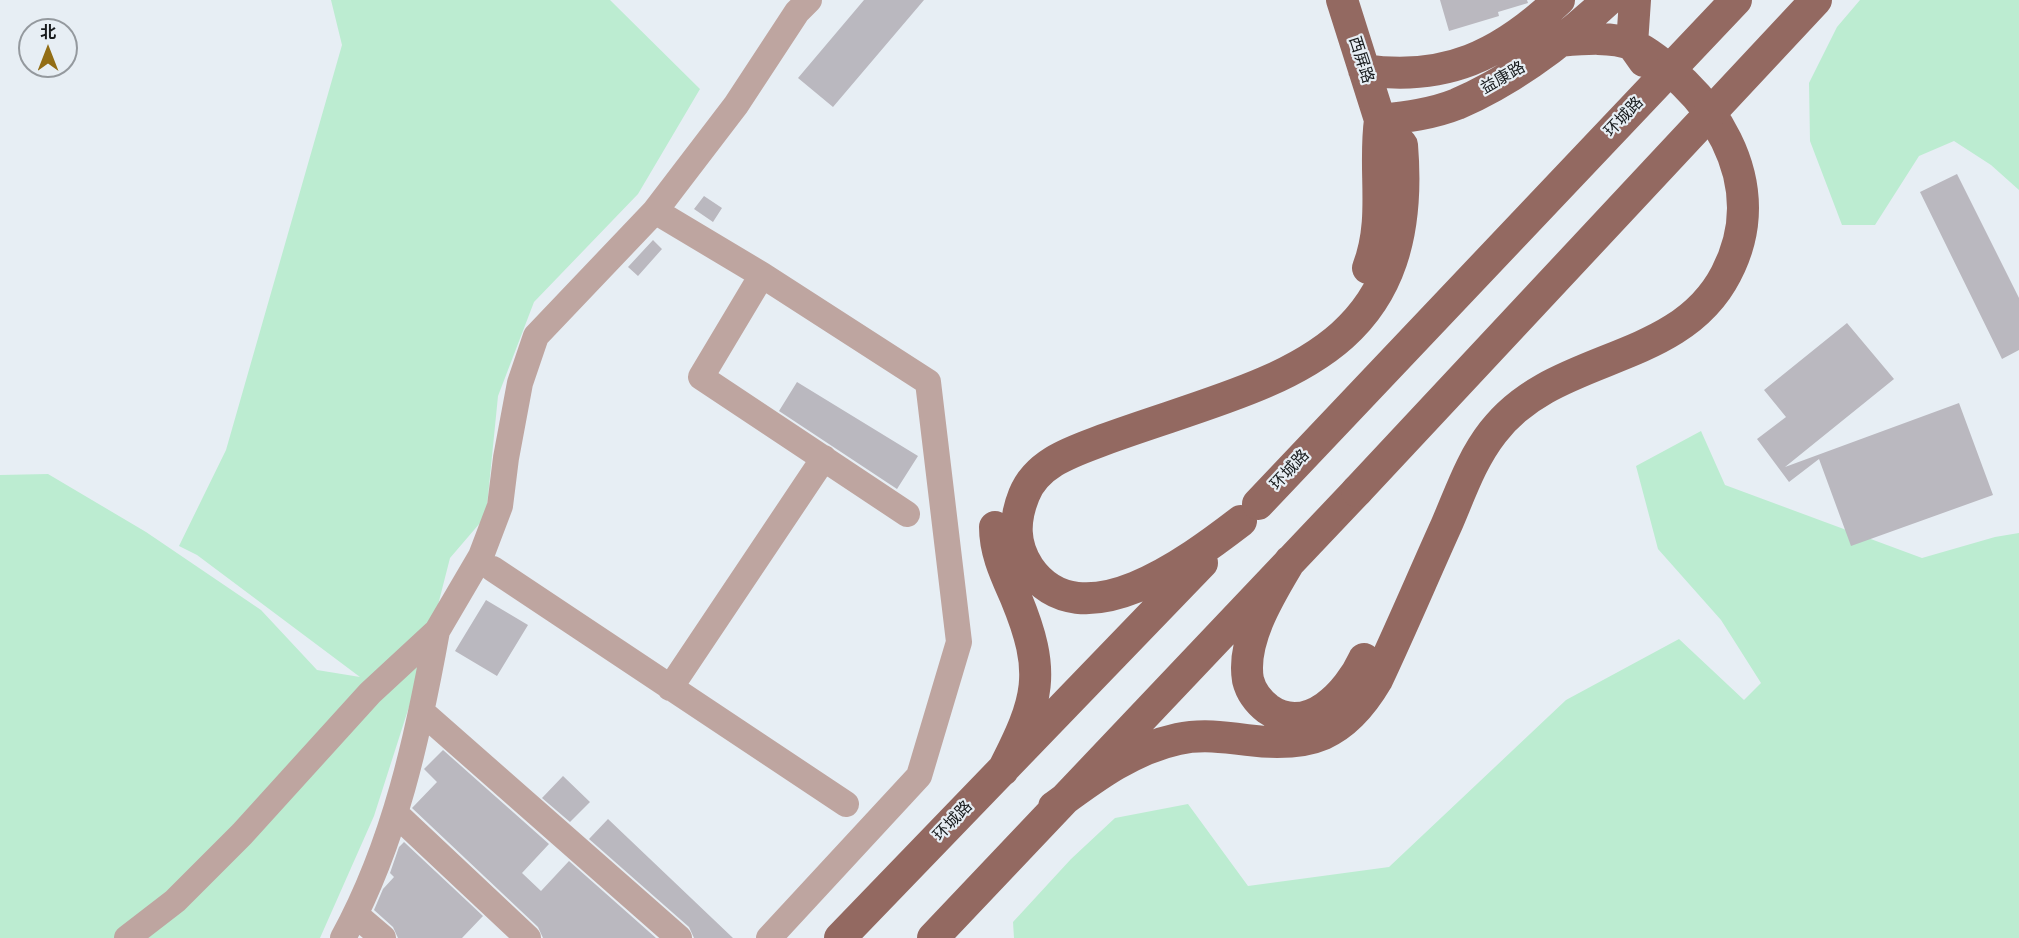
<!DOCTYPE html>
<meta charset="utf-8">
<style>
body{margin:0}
#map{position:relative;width:2019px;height:938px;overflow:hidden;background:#e7eef4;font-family:"PT Sans Narrow","Noto Sans SC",sans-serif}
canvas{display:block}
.north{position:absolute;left:18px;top:18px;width:60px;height:60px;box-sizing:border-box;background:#e7eef4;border:2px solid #94999e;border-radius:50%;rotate:0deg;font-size:16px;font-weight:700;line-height:24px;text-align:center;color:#171a1c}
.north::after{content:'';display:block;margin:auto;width:21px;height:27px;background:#926d15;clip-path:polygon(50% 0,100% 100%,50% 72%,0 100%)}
</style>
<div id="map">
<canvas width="2019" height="938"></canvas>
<div class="north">北</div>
</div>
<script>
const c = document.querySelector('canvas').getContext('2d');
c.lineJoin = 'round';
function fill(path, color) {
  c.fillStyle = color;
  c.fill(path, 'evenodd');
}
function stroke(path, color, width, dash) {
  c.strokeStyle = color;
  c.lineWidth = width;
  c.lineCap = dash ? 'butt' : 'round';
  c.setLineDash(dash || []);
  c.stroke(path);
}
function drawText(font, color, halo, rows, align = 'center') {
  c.font = font + ' "PT Sans Narrow","Noto Sans SC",sans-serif';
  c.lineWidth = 4.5;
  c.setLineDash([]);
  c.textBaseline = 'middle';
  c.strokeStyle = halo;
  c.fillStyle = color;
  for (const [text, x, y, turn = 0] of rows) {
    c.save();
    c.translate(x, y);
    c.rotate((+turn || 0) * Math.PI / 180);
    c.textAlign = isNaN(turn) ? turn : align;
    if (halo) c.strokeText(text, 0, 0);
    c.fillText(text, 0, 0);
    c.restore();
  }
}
fill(new Path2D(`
 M 331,0 L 610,0 L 700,89 L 638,194 L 534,302 L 498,396 L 486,516 L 450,558 L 424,660 L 374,816 L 320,938 L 0,938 L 0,475 L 48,474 L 146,532 L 261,610 L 317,670 L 360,677 L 197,555 L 179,546 L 226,450 L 342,45 Z
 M 1860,0 L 2019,0 L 2019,190 L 1991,165 L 1954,141 L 1919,156 L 1875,225 L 1842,225 L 1810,141 L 1809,83 L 1837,27 Z
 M 1701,431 L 1725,485 L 1922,558 L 1995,537 L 2019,533 L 2019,938 L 1014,938 L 1013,922 L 1071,859 L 1115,818 L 1188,804 L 1248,886 L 1389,867 L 1566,700 L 1679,639 L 1744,700 L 1761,683 L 1721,620 L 1658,549 L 1636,466 Z`), '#bcecd1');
fill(new Path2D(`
 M 864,0 L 924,0 L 833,107 L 798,78 Z
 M 1440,0 L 1527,0 L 1528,3 L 1498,12 L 1499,16 L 1449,31 Z
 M 1957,174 L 2019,298 L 2019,350 L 2002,359 L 1920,192 Z
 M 704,196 L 722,208 L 713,222 L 694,209 Z
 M 653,240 L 662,249 L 638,276 L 628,267 Z
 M 1847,323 L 1894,379 L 1785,467 L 1959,403 L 1993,495 L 1851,546 L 1819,459 L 1789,482 L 1757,439 L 1786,417 L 1764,390 Z
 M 797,382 L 918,456 L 897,489 L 779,411 Z
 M 486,600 L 528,625 L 497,676 L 455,651 Z
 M 443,750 L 549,844 L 522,873 L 541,891 L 569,861 L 656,938 L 543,938 L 538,927 L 412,808 L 437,782 L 424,769 Z
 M 563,776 L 590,802 L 570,822 L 542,798 Z
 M 608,819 L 733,938 L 694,938 L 689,927 L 589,839 Z
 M 404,842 L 483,916 L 462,938 L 398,938 L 393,927 L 374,910 L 383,889 L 394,877 L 390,873 L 399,847 Z`), '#bab8bf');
stroke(new Path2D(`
 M 655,211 L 762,275 L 928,382 L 959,642 L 919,776 L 769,938
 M 762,275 L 701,377 L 907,514
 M 493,569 L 846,804
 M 670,688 L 824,458
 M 422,712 L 679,938
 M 395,813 L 528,938
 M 356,915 L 383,938
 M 127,938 L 175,901 L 242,834 L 370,693 L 437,631 L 481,556 L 500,506 L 506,458 L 520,383 L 536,336 L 655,211 L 736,105 L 797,12 L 809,0
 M 343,938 C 395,843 418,736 437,631`), '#bea5a0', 26);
stroke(new Path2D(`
 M 1635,0 L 1632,44 L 1644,61
 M 1364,70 C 1445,82 1501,55 1559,0
 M 1380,120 C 1406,117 1432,114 1457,104 C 1513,80 1564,41 1608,0
 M 1368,268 C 1387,219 1373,170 1380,120
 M 1241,521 C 1190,560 1081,643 1029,568 C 1013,544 1014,520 1024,495 C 1037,462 1074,451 1103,440 C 1267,380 1420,364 1402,145 L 1380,120 L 1342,0
 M 995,527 C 995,553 1006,575 1016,598 C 1047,673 1039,700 1003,770
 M 1290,561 C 1271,593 1241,640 1248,680 C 1251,692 1259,702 1268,709 C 1308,738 1349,692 1364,659
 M 1054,807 C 1092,779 1131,749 1178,739 C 1201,734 1224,737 1247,740 C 1310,748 1344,736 1377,680 C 1401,629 1423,577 1446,526 C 1460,494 1471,460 1493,432 C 1555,351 1678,367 1726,274 C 1737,253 1743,232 1743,208 C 1743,161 1718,116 1684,83 C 1670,70 1651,53 1633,45 C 1613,36 1582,39 1560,41
 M 840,938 L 1202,563
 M 933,938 L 1357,491`), '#936961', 32);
stroke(new Path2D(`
 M 1357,491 L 1816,0
 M 1258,504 L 1736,0`), '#936961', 32);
drawText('16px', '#171a1c', '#e7eef4', [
 ["西屏路",1361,60,72],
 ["益康路",1503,78,-30],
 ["环城路",1624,117,-46],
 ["环城路",1290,470,-47],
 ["环城路",953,821,-46]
]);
</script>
